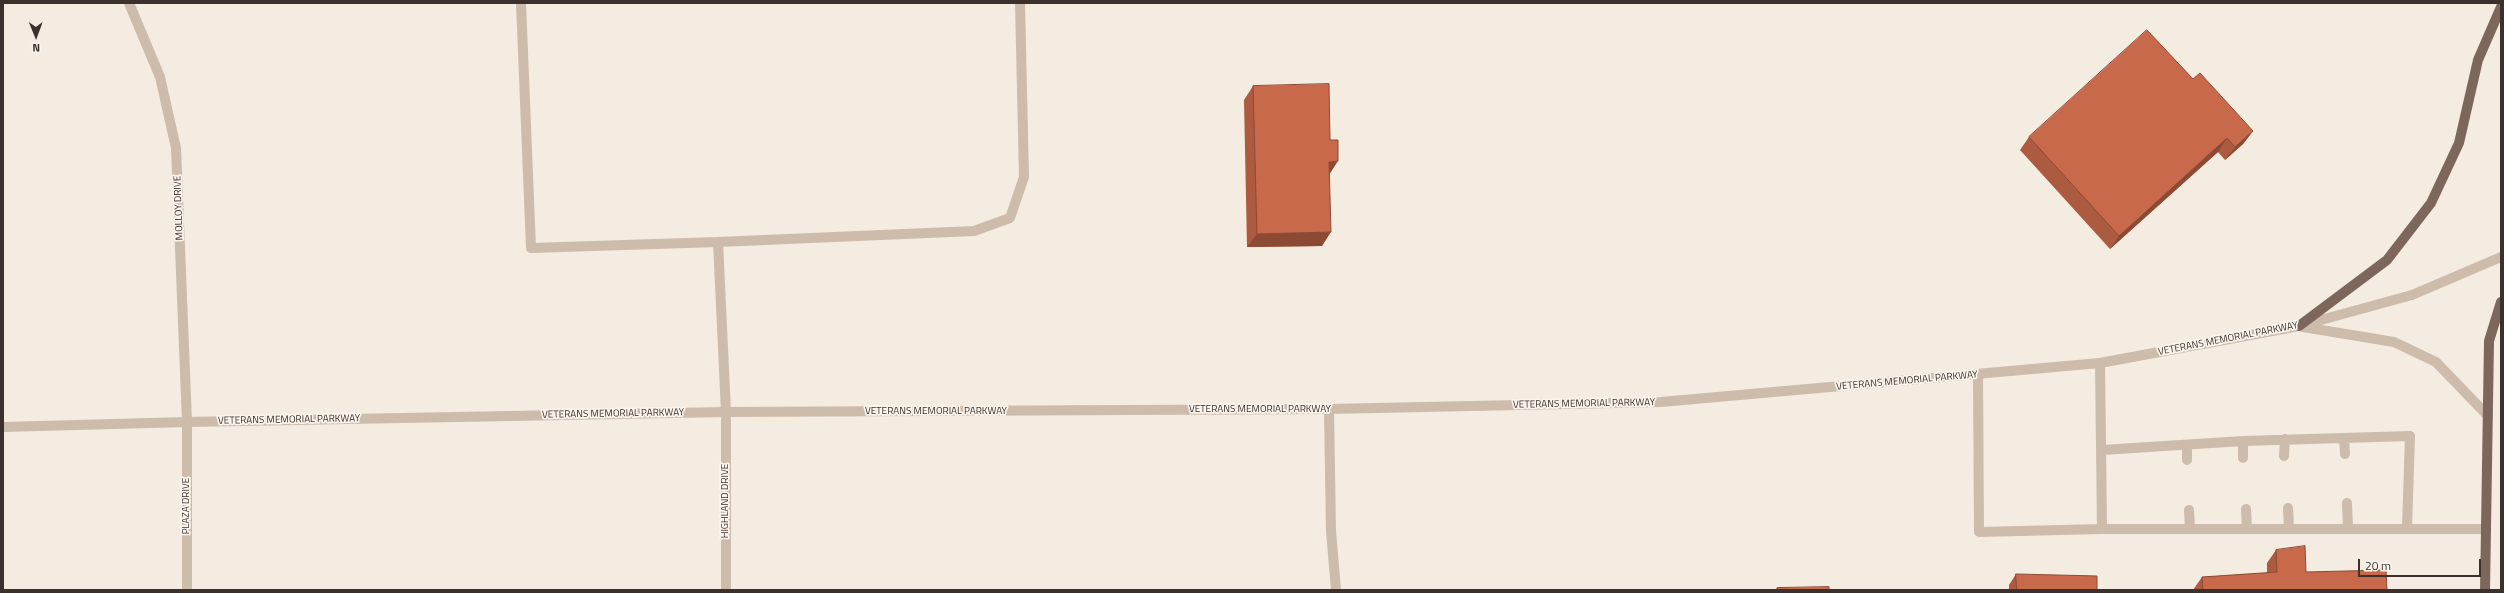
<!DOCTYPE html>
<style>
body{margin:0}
#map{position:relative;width:2504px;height:593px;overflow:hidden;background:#f4ebe1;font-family:"Titillium Web",sans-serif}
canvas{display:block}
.frame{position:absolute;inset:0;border:4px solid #3b302b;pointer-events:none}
.north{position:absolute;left:16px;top:16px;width:40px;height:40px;-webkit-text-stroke:3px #fbf5ee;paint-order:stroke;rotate:179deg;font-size:11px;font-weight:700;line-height:16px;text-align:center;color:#3b302b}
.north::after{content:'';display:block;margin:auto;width:14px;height:18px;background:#3b302b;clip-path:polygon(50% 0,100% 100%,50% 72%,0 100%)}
.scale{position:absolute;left:2358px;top:559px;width:123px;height:18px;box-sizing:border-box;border:2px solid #3b302b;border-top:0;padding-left:5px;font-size:12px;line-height:14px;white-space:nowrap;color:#3b302b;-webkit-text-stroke:3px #fbf5ee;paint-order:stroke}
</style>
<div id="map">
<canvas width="2504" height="593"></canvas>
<div class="frame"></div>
<div class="north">N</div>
<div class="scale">20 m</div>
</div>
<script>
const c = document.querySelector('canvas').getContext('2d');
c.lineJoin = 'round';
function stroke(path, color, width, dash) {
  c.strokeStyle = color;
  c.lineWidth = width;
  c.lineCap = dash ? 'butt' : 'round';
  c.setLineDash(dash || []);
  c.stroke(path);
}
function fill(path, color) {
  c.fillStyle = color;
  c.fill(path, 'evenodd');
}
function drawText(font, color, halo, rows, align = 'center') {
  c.font = font + ' "Titillium Web",sans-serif';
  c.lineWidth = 3.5;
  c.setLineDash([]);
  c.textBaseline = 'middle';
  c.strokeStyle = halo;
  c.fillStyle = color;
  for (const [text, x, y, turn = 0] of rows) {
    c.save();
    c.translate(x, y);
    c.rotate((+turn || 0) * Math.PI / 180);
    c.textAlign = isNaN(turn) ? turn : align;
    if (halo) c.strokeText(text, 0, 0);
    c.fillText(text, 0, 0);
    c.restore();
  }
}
stroke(new Path2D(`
 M 521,3 L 531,248 L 718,242 L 726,412
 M 718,242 L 974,231 L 1010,218 L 1024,177 L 1020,3
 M 2100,363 L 2102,529 L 2486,529
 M 1978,375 L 1979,532 L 2102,529
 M 1329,409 L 1331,531 L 1336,590
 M 2344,438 L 2345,454
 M 2243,441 L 2243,458
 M 2187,446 L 2187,460
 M 2102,450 L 2243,441 L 2410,436 L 2407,528
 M 2284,456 L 2285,439
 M 2347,503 L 2348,528
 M 2288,508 L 2289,529
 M 2246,509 L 2247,529
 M 2189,510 L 2190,529`), '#cdbbac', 10);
stroke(new Path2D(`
 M 129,3 L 160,77 L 176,148 L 187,422 L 187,590
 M 726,590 L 726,412`), '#cdbbac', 10);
stroke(new Path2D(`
 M 2303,327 L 2394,342 L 2436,362 L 2488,416
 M 3,427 L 187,422 L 726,412 L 1329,409 L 1661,402 L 2100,363 L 2299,326 L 2412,295 L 2501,257`), '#cdbbac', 10);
stroke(new Path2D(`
 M 2299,326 L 2387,260 L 2431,203 L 2459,143 L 2478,60 L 2501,7
 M 2485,590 L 2489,341 L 2501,302`), '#7d675c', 10);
fill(new Path2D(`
 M 2193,79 L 2253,131 L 2243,144 L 2225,160 L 2218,152 L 2110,249 L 2020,150 L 2029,137 Z
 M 1253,86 L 1330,174 L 1322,246 L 1247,247 L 1244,100 Z
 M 2276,550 L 2306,572 L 2387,590 L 2193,590 L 2202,577 L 2267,573 L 2267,563 Z
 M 2016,574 L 2097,590 L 2009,590 L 2009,585 Z`), '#ac5a40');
fill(new Path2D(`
 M 2253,131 L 2243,144 L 2225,160 L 2235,147 Z
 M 2227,138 L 2218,152 L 2110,249 L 2119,236 Z
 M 1338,161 L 1329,175 L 1329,162 Z
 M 1331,232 L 1322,246 L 1247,247 L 1257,234 Z`), '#8c4a34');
const building = new Path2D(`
 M 2147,30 L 2193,79 L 2200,73 L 2253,131 L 2235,147 L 2227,138 L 2119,236 L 2029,137 Z
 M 1329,84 L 1330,140 L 1338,140 L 1338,161 L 1329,162 L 1331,232 L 1257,234 L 1253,86 Z
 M 2305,546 L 2306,572 L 2386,570 L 2387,590 L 2203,590 L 2202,577 L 2277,572 L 2276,550 Z
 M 2016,574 L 2097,576 L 2097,590 L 2017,590 Z
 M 1829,587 L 1829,590 L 1777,590 L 1777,588 Z`);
fill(building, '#c8694b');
stroke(building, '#8c4a34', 1);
drawText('10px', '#3b302b', '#fbf5ee', [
 ["MOLLOY DRIVE",179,208,-92],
 ["VETERANS MEMORIAL PARKWAY",2228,339,-11],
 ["VETERANS MEMORIAL PARKWAY",1907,381,-5],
 ["VETERANS MEMORIAL PARKWAY",1584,404,-1],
 ["VETERANS MEMORIAL PARKWAY",1260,410],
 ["VETERANS MEMORIAL PARKWAY",936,412],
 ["VETERANS MEMORIAL PARKWAY",613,414,-1],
 ["VETERANS MEMORIAL PARKWAY",289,420,-1],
 ["HIGHLAND DRIVE",726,501,-90],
 ["PLAZA DRIVE",187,506,-90]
]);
</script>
